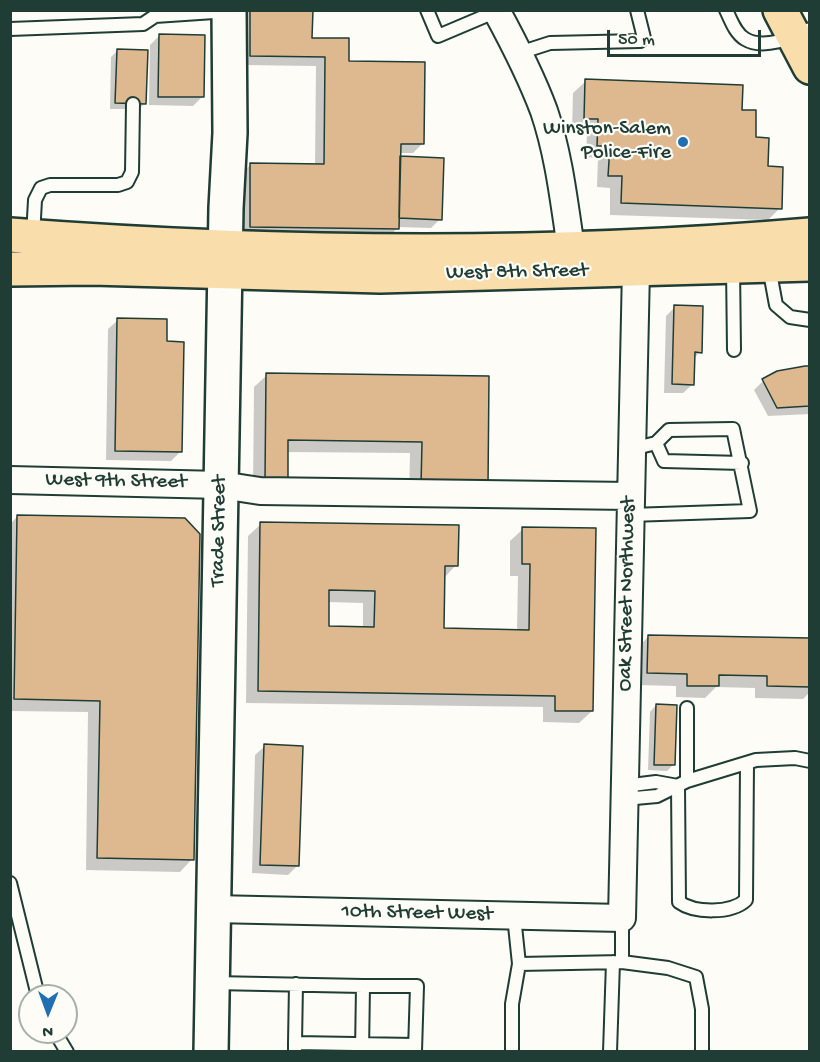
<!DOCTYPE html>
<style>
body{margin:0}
#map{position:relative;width:820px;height:1062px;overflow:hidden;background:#fdfcf7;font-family:"Gochi Hand",sans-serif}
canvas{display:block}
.frame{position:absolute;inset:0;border:12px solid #1f3d34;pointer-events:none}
.north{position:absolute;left:18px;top:984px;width:60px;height:60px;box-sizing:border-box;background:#fdfcf7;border:2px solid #a4b0a9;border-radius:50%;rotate:181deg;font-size:16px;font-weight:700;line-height:24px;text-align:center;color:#1f3d34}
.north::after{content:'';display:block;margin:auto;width:21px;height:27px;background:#1f6fb2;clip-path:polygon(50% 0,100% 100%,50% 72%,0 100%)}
.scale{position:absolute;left:607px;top:30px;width:154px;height:27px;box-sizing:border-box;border:3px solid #1f3d34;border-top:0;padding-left:8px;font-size:18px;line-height:21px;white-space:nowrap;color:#1f3d34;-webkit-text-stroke:4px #fdfcf7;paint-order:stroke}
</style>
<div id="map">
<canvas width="820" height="1062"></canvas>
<div class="frame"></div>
<div class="north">N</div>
<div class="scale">50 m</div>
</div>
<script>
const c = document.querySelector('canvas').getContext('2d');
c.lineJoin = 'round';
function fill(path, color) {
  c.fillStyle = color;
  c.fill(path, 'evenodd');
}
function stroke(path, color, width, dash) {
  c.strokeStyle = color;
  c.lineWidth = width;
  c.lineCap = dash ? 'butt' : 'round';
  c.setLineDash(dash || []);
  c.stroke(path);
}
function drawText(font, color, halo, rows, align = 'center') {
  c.font = font + ' "Gochi Hand",sans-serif';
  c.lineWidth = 4.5;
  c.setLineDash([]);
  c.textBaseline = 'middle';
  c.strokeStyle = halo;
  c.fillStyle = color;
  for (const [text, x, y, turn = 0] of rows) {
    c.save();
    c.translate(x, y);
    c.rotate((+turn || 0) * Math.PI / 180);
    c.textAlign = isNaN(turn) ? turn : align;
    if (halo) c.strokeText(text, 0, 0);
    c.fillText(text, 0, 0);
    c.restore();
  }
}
fill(new Path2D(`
 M 242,10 L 311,10 L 311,39 L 347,62 L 423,143 L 413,153 L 399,153 L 399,158 L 440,219 L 431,228 L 398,227 L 388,238 L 241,236 L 242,174 L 251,164 L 315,165 L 316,66 L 241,65 Z
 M 159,36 L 203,96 L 193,106 L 149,105 L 150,45 Z
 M 117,51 L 145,103 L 139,109 L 110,109 L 111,57 Z
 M 586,81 L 740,112 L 767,168 L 780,208 L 768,220 L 610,215 L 610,188 L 597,187 L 598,158 L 586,157 L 587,131 L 572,131 L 573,93 Z
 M 675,307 L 700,352 L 693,359 L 693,384 L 683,393 L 664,393 L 666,316 Z
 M 118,320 L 165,343 L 180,452 L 171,461 L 106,460 L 108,329 Z
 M 810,368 L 810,414 L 768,416 L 754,390 L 763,381 Z
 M 267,375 L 488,377 L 486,486 L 409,498 L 410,453 L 287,452 L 286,479 L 253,491 L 254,387 Z
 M 17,517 L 192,859 L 180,872 L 86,870 L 88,712 L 10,711 L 10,524 Z
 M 261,524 L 456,565 L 444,578 L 442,630 L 517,631 L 518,576 L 510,576 L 510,541 L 523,529 L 592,711 L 579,723 L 543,722 L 543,707 L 246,703 L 248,536 ZM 327,602 L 363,603 L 363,628 L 327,628 Z
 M 648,637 L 810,639 L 810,692 L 803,699 L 755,698 L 755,688 L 716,687 L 705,698 L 676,697 L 676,686 L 636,685 L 636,649 Z
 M 656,705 L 673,765 L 667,771 L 648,770 L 650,712 Z
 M 265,746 L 298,865 L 288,875 L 252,873 L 255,755 Z`), '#0003');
const building = new Path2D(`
 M 250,10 L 313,10 L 312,38 L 349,38 L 349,61 L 425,62 L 424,144 L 401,144 L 399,229 L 250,227 L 250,163 L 324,164 L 325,57 L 250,56 Z
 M 159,34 L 205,35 L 204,97 L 158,97 Z
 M 117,49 L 148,50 L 146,104 L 115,103 Z
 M 585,79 L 743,85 L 742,110 L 756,110 L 756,137 L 769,138 L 768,166 L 783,167 L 782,209 L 621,203 L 622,176 L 608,176 L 610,146 L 597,146 L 598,119 L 584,119 Z
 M 400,156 L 444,158 L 442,220 L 399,218 Z
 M 674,305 L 703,306 L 702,353 L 695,352 L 694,385 L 672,384 Z
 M 117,318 L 167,319 L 167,341 L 184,342 L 182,452 L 115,451 Z
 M 805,366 L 810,366 L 810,406 L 777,408 L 762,379 L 777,371 Z
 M 266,373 L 489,376 L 488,487 L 421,486 L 422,442 L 288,440 L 288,479 L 265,479 Z
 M 17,515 L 185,518 L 200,534 L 194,860 L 97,858 L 100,701 L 14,699 Z
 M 260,522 L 459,525 L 458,566 L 445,566 L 444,628 L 529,630 L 530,564 L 522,564 L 522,527 L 596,528 L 593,711 L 555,711 L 555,696 L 258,691 ZM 329,590 L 375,591 L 374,627 L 329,626 Z
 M 648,635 L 810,638 L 810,687 L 767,686 L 767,676 L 719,675 L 719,686 L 687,686 L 687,674 L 647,673 Z
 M 656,704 L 677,705 L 675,765 L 654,765 Z
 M 264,744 L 303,746 L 299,866 L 260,865 Z`);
fill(building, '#deb88f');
stroke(building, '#1f3d34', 1.5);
const lane = new Path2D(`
 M 427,10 L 438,36 L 497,11
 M 726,10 C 731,20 735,33 745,39 C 763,50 793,38 810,29
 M 10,29 L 143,24 L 155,16 L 229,11
 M 519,53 L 550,43 L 640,41 L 644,38 L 637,10
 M 33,236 L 35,200 L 41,188 L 50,185 L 118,185 L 127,182 L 132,172 L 133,104
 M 733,267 L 734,350
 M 769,267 L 776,305 L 790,317 L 810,320
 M 632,449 L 656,443 L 664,461 L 742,463
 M 630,515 L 750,511 L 733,429 L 669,430 L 656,443
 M 687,781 L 687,708
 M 624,786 L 656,782 L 678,786
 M 678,786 L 679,902 C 694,913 731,914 746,900 L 747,763
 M 624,799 L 657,796 L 687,781 L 756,760 L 795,758 L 810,761
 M 10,883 L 38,996
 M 514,916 L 519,964
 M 622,918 L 622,962 L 668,968 L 696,977 L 702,1009 L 702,1052
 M 214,983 L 363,986 L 362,1052
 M 363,986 L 417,986 L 415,1051
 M 55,1032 L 67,1052
 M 295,1043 L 296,984
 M 295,1052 L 295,1043 L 415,1045
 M 512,1052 L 512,1004 L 519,964 L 622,962
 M 610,1052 L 613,962`);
const street = new Path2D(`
 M 496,10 C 514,43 531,76 544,111 C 559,155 564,202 571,248
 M 10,480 L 221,485 L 260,491 L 630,496
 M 213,909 L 622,918 L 636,269`);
const secondary = new Path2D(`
 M 211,1052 L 226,208 L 230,133 L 229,10`);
const primary = new Path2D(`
 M 780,10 L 810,67
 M 10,235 C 276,255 544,258 810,235
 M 10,269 L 92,268 L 380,276 L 810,264`);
stroke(lane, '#1f3d34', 16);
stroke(street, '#1f3d34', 30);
stroke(secondary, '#1f3d34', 38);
stroke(primary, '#1f3d34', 38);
stroke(lane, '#fdfcf7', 12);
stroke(street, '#fdfcf7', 26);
stroke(secondary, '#fdfcf7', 33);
stroke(primary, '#f9ddab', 33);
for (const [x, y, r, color] of [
 [683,142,6,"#1f6fb2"]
]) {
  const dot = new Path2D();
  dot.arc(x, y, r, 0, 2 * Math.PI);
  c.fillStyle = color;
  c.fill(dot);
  stroke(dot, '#fdfcf7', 2);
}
drawText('21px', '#1f3d34', '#fdfcf7', [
 ["Winston-Salem",671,130],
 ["Police-Fire",671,154]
], 'right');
drawText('21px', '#1f3d34', '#fdfcf7', [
 ["West 8th Street",517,273,-1],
 ["West 9th Street",116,482,1],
 ["Trade Street",220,531,-89],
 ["Oak Street Northwest",628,594,-89],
 ["10th Street West",417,914,1]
]);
</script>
